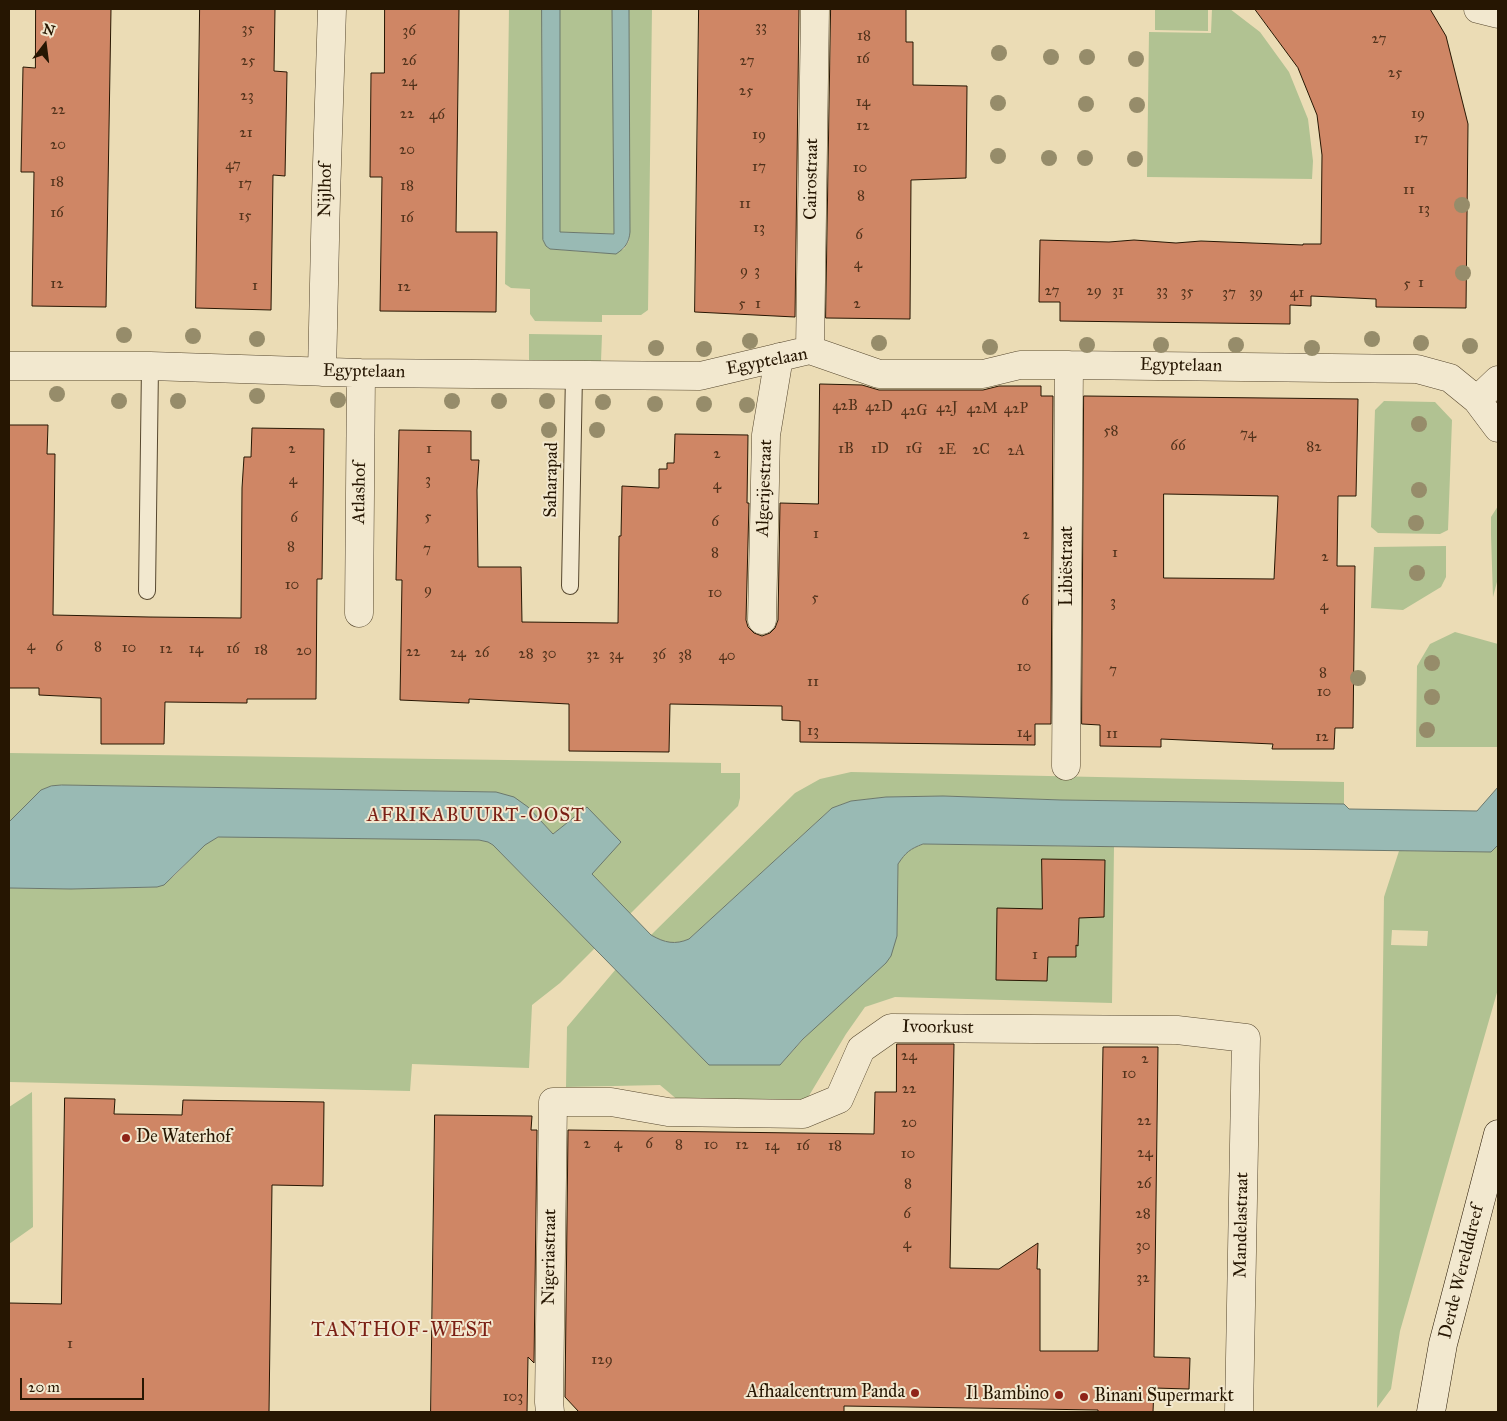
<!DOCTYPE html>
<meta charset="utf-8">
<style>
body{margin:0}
#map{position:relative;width:1507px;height:1421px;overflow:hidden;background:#ebdcb5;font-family:"IM FELL Great Primer",serif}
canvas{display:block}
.frame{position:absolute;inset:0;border:10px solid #261602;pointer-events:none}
.north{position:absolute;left:20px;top:20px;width:50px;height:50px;-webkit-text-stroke:4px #f2e8cf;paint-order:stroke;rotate:15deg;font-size:14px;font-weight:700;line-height:20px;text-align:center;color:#261602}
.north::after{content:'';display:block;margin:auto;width:18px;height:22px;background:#261602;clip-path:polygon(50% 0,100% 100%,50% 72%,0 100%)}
.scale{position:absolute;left:20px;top:1378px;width:124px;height:22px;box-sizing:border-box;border:2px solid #261602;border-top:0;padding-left:6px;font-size:15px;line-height:18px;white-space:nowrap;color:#261602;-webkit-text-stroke:4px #f2e8cf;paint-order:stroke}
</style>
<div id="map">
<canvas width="1507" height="1421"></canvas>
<div class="frame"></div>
<div class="north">N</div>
<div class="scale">20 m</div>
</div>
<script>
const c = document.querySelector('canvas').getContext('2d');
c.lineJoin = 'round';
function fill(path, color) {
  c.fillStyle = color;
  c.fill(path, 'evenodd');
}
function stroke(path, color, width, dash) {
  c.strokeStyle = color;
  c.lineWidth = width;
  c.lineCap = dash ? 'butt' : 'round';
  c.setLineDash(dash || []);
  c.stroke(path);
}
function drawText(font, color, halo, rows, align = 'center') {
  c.font = font + ' "IM FELL Great Primer",serif';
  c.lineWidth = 4;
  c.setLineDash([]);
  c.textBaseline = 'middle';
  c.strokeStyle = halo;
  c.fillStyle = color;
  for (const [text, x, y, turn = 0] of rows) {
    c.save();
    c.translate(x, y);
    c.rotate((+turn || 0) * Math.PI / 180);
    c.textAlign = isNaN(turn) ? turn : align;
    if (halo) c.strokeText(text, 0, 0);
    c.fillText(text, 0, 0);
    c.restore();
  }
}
fill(new Path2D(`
 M 509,9 L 542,9 L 543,240 L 546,246 L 550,249 L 599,253 L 624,249 L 629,241 L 630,232 L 629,9 L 652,9 L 648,310 L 641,315 L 602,315 L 602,322 L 535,321 L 530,314 L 530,289 L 511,288 L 505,284 Z
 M 560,9 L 612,9 L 615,234 L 560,232 Z
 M 1155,9 L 1208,9 L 1208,31 L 1155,30 Z
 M 1212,9 L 1230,9 L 1260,32 L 1289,72 L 1308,119 L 1313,161 L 1312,179 L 1147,177 L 1149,32 L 1211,33 Z
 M 529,334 L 602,335 L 601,361 L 529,360 Z
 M 1384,401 L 1435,402 L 1452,420 L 1448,530 L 1440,534 L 1378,533 L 1371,527 L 1375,410 Z
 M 1498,506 L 1498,578 L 1493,597 L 1491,535 L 1491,517 Z
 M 1446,546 L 1446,577 L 1441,587 L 1403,610 L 1371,608 L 1374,547 Z
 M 1455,632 L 1498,644 L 1498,747 L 1416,747 L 1417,666 L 1430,644 Z
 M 9,753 L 721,763 L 721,773 L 740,773 L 740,798 L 738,806 L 630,914 L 592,874 L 587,808 L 553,834 L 528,807 L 496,792 L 62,785 L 51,786 L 41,790 L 9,822 Z
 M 851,772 L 1344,782 L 1344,804 L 1062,800 L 943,796 L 886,797 L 851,801 L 832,808 L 689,939 C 675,945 665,943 651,935 L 795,793 L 820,779 Z
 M 231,836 L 479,840 L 488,842 L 493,845 L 595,948 L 560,983 L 532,1005 L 529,1068 L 412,1064 L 410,1091 L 9,1082 L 9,888 L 71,889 L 157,887 C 180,879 199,841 219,837 C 222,836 227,836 231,836 Z
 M 924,844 L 1114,847 L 1112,1003 L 895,997 L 865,1007 L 846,1034 L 807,1099 L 679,1101 L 660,1085 L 566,1087 L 567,1027 L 616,969 L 709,1065 L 780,1065 L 897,936 L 898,864 C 906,852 910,849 924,844 Z
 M 1498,845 L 1498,989 L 1400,1331 L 1391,1389 L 1377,1408 L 1384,897 L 1399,851 L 1491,852 ZM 1392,930 L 1428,931 L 1427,946 L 1391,945 Z
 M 32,1092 L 33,1227 L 9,1244 L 9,1107 Z`), '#b1c292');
const water = new Path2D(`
 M 542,9 L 560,9 L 560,232 L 614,234 L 612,9 L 629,9 L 630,232 C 629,243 625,248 616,254 L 550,249 L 546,246 L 543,240 Z
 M 62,785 L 496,792 L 514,797 L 528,807 L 553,834 L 587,807 L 621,842 L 592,874 L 651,935 C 665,943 675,945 689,939 L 832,808 L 851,801 L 886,797 L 943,796 L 1062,800 L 1344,804 L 1349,809 L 1477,811 L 1498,787 L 1498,845 L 1491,852 L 923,844 C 910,849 906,852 898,864 L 897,936 L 891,956 L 886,963 L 803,1039 L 780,1065 L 709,1065 L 493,845 L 488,842 L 479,840 L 218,837 L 205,845 L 164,885 L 157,887 L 71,889 L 9,888 L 9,822 L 41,790 L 51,786 Z`);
fill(water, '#99bab4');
stroke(water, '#6b786d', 1);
const building = new Path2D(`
 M 36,9 L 111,9 L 106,307 L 32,306 L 34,172 L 21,172 L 23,67 L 35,68 Z
 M 200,9 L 275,9 L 274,71 L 287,72 L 285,176 L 273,175 L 271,310 L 196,308 Z
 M 385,9 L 459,9 L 456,232 L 497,232 L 496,312 L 380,311 L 382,177 L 370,177 L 371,73 L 384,73 Z
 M 699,9 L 799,9 L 795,317 L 695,312 Z
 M 831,9 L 906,9 L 906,42 L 913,42 L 913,85 L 967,86 L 966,178 L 911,180 L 910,319 L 826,318 Z
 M 1255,9 L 1430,9 L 1446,36 L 1468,124 L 1466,308 L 1376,307 L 1376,299 L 1311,296 L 1311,306 L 1290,305 L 1290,324 L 1060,321 L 1060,302 L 1039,302 L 1040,240 L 1109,242 L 1134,240 L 1176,243 L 1201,241 L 1303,245 L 1303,244 L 1321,244 L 1322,155 L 1317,115 L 1298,68 Z
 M 820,384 L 862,385 L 879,390 L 983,390 L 999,386 L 1041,386 L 1041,396 L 1053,396 L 1051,724 L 1035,724 L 1035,745 L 800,742 L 800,721 L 782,720 L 782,706 L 670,704 L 669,752 L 569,751 L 569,704 L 469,699 L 469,703 L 400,700 L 402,580 L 396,580 L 399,430 L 471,431 L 471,460 L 479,460 L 477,490 L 478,567 L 521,567 L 522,622 L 618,623 L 619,536 L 621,536 L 622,486 L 659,488 L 659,469 L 667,469 L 667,463 L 674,463 L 675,434 L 748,435 L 747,503 L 749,503 L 746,620 L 748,627 L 754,633 L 762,636 L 770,633 L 775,628 L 778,620 L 780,503 L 818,504 Z
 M 1084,396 L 1358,399 L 1356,496 L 1338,496 L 1337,566 L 1355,566 L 1353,728 L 1335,728 L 1334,749 L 1272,749 L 1273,744 L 1161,739 L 1161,747 L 1100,746 L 1100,725 L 1082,724 ZM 1164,494 L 1278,496 L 1274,579 L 1164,578 Z
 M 9,425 L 48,425 L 47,454 L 55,454 L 53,615 L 149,617 L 241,618 L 242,488 L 244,457 L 251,457 L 252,428 L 324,429 L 322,579 L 317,579 L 316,699 L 247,699 L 247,703 L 165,702 L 164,744 L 101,744 L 101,698 L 39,695 L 39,688 L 9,688 Z
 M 1042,859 L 1105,860 L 1104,917 L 1079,918 L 1078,946 L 1076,945 L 1076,957 L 1048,957 L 1047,981 L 996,980 L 997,908 L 1042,909 Z
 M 897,1044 L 954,1044 L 950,1268 L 999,1269 L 1038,1243 L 1037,1269 L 1040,1269 L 1040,1351 L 1098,1351 L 1103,1047 L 1158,1047 L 1154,1357 L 1190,1358 L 1189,1389 L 1154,1388 L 1153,1412 L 1098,1412 L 1098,1410 L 844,1406 L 844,1412 L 579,1412 L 565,1397 L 568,1130 L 874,1134 L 875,1092 L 896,1092 Z
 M 65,1098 L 115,1099 L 114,1114 L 182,1115 L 183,1100 L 324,1102 L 323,1186 L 272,1185 L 269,1412 L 9,1412 L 9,1303 L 61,1304 Z
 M 435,1115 L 532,1116 L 531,1130 L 537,1130 L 534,1363 L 528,1357 L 527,1412 L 431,1412 Z`);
fill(building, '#cf8665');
stroke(building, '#261602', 1);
const lane = new Path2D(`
 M 570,586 L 574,374
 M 147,591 L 150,366`);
const street = new Path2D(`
 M 1478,9 L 1498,14
 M 810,350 L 815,9
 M 9,366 L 150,366 L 361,373 L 700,376 L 810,350 L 879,374 L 983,374 L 1020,365 L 1069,365 L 1417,369 L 1450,378 L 1477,400 L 1498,428
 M 322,372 L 326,196 L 332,9
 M 1477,400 L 1498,380
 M 359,613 L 361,373
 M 762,620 L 766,435 L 779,357
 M 1066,766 L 1069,365
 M 550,1412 L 549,1402 L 553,1102 L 611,1102 L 668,1112 L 803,1114 L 839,1099 L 861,1049 L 891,1028 L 1177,1030 L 1246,1038 L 1239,1412`);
const secondary = new Path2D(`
 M 1431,1412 L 1443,1344 L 1498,1134`);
stroke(lane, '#57482f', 18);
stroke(street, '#57482f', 29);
stroke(secondary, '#261602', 29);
stroke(lane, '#f2e8cf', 16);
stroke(street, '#f2e8cf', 28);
stroke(secondary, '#f2e8cf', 28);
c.fillStyle = '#968c6a';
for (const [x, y] of [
 [999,53],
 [1051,57],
 [1087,57],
 [1136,59],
 [998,103],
 [1086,104],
 [1137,105],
 [998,156],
 [1049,158],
 [1085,158],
 [1135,159],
 [1462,205],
 [1463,273],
 [124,335],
 [193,336],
 [257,339],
 [1372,339],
 [750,341],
 [879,343],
 [1421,343],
 [1087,345],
 [1161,345],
 [1236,345],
 [1470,346],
 [990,347],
 [656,348],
 [1312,348],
 [704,349],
 [57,394],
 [257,396],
 [338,400],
 [119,401],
 [178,401],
 [452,401],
 [499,401],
 [547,401],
 [603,402],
 [655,404],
 [704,404],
 [747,405],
 [1419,424],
 [549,430],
 [597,430],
 [1419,490],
 [1416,523],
 [1417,573],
 [1432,663],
 [1358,678],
 [1432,697],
 [1427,730]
]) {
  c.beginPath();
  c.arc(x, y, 8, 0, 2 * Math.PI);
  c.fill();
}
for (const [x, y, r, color] of [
 [126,1138,5,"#8f2418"],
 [915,1393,5,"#8f2418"],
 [1059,1395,5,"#8f2418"],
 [1084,1397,5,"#8f2418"]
]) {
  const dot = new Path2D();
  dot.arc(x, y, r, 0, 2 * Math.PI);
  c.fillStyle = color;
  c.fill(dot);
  stroke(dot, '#f2e8cf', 2);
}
drawText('15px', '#50321b', null, [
 ["33",761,27],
 ["35",248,29],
 ["36",409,31],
 ["18",864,36],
 ["27",1379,39],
 ["16",863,59],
 ["25",248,61],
 ["26",409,61],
 ["27",747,61],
 ["25",1395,73],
 ["24",409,82],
 ["25",746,91],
 ["23",247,96],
 ["14",863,102],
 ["22",58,110],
 ["22",407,114],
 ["19",1418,114],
 ["46",437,115],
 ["12",863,126],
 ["21",246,133],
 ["19",759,135],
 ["17",1421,139],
 ["20",58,145],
 ["20",407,150],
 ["47",233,165],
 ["17",759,167],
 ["10",860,168],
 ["18",57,182],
 ["17",245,184],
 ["18",407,186],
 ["11",1409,190],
 ["8",861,196],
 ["11",745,204],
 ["13",1424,209],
 ["16",57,213],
 ["15",245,216],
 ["16",407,218],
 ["13",759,228],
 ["6",859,235],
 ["4",858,264],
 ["9",744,271],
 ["3",757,271],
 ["1",1421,283],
 ["12",57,284],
 ["5",1407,284],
 ["1",255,286],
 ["12",404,287],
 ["27",1052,291],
 ["29",1094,291],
 ["31",1118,291],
 ["33",1162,291],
 ["35",1187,292],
 ["37",1229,293],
 ["39",1256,293],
 ["41",1297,293],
 ["5",742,304],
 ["1",758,304],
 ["2",857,304],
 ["42B",845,406],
 ["42D",879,407],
 ["42J",947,408],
 ["42M",982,409],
 ["42P",1016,409],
 ["42G",914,411],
 ["58",1111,431],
 ["74",1248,434],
 ["66",1178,446],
 ["82",1314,447],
 ["2",292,449],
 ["1",429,449],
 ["1B",846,449],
 ["1D",880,449],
 ["1G",914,449],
 ["2E",947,450],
 ["2C",981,450],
 ["2A",1016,451],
 ["2",717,454],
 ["4",293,480],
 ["3",428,480],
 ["4",717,485],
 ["5",428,517],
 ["6",294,518],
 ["6",715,522],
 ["1",816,534],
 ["2",1026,535],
 ["8",291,547],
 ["7",427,549],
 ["8",715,553],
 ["1",1115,553],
 ["2",1325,557],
 ["10",292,585],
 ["9",428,590],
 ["10",715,593],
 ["5",815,598],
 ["6",1025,601],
 ["3",1113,602],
 ["4",1324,606],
 ["4",31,646],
 ["6",59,647],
 ["8",98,647],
 ["10",129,648],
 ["12",166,649],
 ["14",196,649],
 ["16",233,649],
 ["18",261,650],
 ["20",304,651],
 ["22",413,652],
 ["24",458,653],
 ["26",482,653],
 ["28",526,654],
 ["30",549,654],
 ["32",593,655],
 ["34",616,655],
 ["36",659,655],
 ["38",685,655],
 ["40",727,656],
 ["10",1024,667],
 ["7",1113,670],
 ["8",1323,673],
 ["11",813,682],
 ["10",1324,692],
 ["13",813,731],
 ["14",1024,733],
 ["11",1112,734],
 ["12",1322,737],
 ["1",1035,955],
 ["24",909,1056],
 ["2",1145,1059],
 ["10",1129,1074],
 ["22",909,1089],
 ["22",1144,1121],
 ["20",909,1123],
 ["2",587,1144],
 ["4",618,1144],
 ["6",649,1144],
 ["8",679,1145],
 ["10",711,1145],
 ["12",742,1145],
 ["14",772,1146],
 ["16",803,1146],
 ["18",835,1146],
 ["24",1145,1153],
 ["10",908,1154],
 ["8",908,1184],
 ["26",1144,1184],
 ["6",907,1214],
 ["28",1143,1214],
 ["4",907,1244],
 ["30",1143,1246],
 ["32",1143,1278],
 ["1",70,1344],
 ["129",602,1360],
 ["103",513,1397]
]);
drawText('18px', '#261602', '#f2e8cf', [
 ["Cairostraat",812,179,-89],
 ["Nijlhof",326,190,-89],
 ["Egyptelaan",767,362,-11],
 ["Egyptelaan",1181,366,1],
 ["Egyptelaan",364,372,1],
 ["Saharapad",552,480,-89],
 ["Algerijestraat",765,488,-88],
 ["Atlashof",360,493,-89],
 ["Libiëstraat",1068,566,-90],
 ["Ivoorkust",938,1028,1],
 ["Mandelastraat",1242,1225,-89],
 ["Nigeriastraat",550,1257,-89],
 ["Derde Werelddreef",1462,1272,-76]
]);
drawText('18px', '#261602', '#f2e8cf', [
 ["De Waterhof",136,1138],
 ["Afhaalcentrum Panda",905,1393,"right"],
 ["Il Bambino",1049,1395,"right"],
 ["Binani Supermarkt",1094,1397]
], 'left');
c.letterSpacing = '1px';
drawText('19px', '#7a1f14', '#f2e8cf', [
 ["AFRIKABUURT-OOST",476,816]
]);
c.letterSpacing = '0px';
c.letterSpacing = '1px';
drawText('20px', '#7a1f14', '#f2e8cf', [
 ["TANTHOF-WEST",402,1331]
]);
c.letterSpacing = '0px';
</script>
